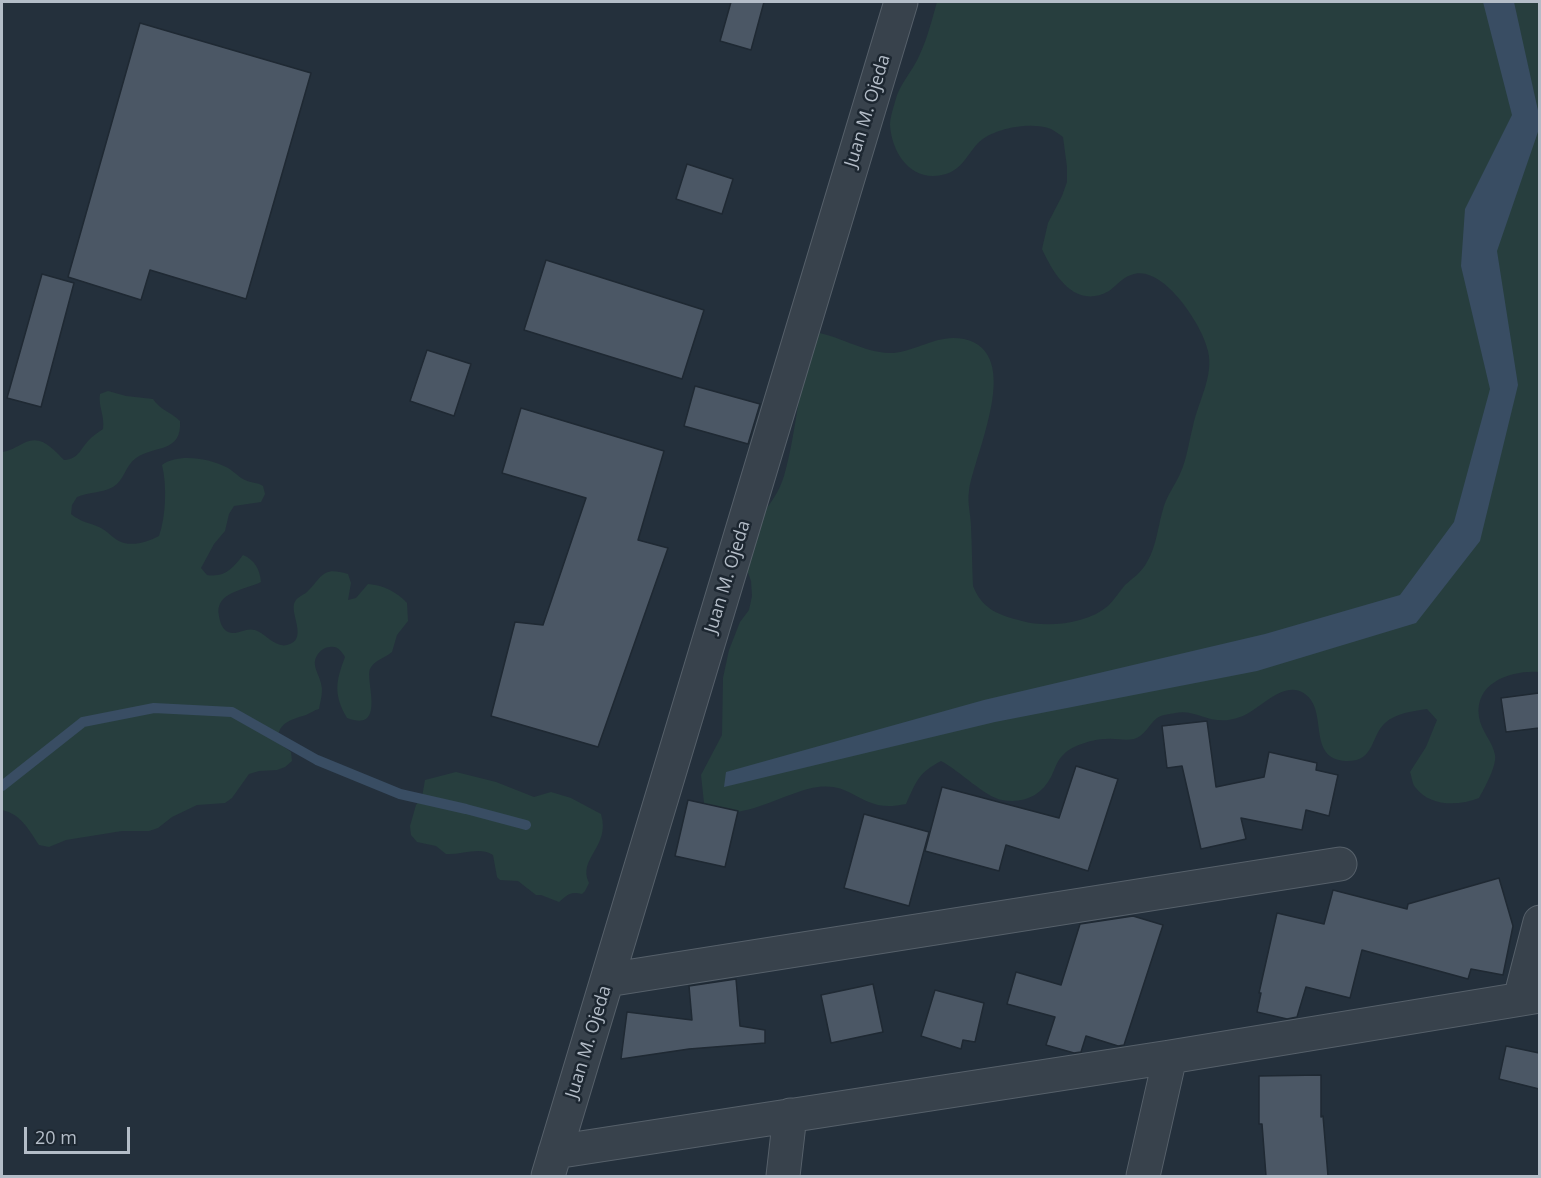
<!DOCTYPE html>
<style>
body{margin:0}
#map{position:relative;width:1541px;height:1178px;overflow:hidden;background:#24303c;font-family:"Open Sans",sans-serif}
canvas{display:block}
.frame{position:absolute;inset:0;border:3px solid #b4bdc8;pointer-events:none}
.scale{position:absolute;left:24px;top:1127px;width:106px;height:27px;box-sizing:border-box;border:3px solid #b4bdc8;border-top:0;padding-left:8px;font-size:18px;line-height:21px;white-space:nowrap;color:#b4bdc8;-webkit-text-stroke:4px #1d2731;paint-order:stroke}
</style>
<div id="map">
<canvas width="1541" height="1178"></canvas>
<div class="frame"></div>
<div class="scale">20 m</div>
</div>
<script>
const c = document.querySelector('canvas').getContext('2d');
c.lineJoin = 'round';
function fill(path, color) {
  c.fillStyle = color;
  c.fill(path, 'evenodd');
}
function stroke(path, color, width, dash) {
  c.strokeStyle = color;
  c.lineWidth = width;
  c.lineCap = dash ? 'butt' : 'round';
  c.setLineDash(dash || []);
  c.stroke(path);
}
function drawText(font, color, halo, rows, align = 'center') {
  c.font = font + ' "Open Sans",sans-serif';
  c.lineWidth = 5;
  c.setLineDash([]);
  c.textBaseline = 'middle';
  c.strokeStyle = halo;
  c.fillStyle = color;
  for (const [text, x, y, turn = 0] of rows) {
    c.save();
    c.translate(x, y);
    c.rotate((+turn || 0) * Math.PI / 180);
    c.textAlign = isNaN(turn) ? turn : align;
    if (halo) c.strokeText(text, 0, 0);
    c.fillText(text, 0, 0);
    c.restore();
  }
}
fill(new Path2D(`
 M 937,2 L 1539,2 L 1539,672 C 1512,670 1474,682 1479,717 C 1481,731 1493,742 1495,755 C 1497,766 1484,789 1479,798 C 1458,806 1430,807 1415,787 C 1412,783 1412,777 1410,772 L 1426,747 L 1437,720 L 1427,709 C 1413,711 1396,713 1385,723 C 1370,737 1375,762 1346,761 C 1306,759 1329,711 1305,694 C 1284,678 1259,711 1240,717 C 1211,728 1197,708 1175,713 C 1170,714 1161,715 1157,718 C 1149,724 1145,736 1134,739 C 1124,741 1116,738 1106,739 C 1094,739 1073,745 1064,754 C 1057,760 1055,769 1051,777 C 1041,796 1023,804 1002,800 C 985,797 960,771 941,761 C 918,773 916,782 906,804 C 896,806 887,807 878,805 C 854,799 847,784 818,787 C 787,791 743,821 716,810 C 712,809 708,805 704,803 L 701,775 L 722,735 L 723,678 L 729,650 L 740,622 L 749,610 L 752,596 L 751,581 L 741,553 C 749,539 756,525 764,512 C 772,501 780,490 784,476 C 798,429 797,378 819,333 C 843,338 864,352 889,353 C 915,353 937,333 964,339 C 1025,353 974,454 969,491 C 967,503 971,515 971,527 C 972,547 972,566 973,586 C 982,609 998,615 1022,621 C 1047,628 1087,624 1108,606 C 1114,600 1119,592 1125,585 C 1133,578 1142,572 1147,562 C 1157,546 1158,524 1164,506 C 1168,494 1175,485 1180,474 C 1187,459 1189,441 1193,426 C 1198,402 1214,376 1208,351 C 1203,326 1162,262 1131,275 C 1122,278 1116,286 1109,291 C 1075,310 1054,275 1042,249 L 1048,223 L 1062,196 L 1067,182 L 1067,167 L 1063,137 C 1059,134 1055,131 1051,129 C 1031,121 993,128 978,143 C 967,155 962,169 946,174 C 912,184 892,154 890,125 C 890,118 893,109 895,102 C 899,84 913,71 920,54 C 928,37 932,19 937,2 Z
 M 108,391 L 126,396 L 153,399 C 160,410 171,412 180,421 C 182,453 155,445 136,458 C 125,466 124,481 113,487 C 102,493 88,492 77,497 L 72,505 L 71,514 C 80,522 91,523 101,528 C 107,531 112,537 117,540 C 130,548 147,542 159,536 C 166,516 167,485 162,465 C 177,453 209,458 226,467 C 233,470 238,477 245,480 C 251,483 257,482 263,486 L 265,494 L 261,502 L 234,506 L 229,514 L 225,531 L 214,544 L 201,568 L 207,575 C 225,578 233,568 243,555 C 255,560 260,570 261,582 C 245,590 214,592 219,616 C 220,622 222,629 228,632 C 237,636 245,627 255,630 C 265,633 275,648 287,645 C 308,640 291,616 294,604 C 296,597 302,596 307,592 C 323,576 322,566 348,574 L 351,583 L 348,600 L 356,598 L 368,584 C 383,585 397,592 407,603 L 408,621 L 397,635 L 392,652 C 385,658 374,660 370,669 C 365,681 387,733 347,718 C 333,694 336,681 345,657 C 341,651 338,646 330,647 C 325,647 321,650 318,654 C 309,666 322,676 322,690 C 322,696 320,703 319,709 C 314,710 311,713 306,715 C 289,720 278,723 277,742 L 291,752 L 292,761 L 285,767 L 277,770 L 259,771 L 249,774 L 232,798 L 225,803 L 197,805 L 172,817 L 158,828 L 149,831 L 122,831 L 66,840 L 49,847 L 39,845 C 29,830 21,814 2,810 L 2,452 C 10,451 16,447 24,443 C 41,434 53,449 64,460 C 80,459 80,448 91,438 C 94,435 99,432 103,429 C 105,416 98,406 100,394 Z
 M 456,772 L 496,782 L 534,797 L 551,792 L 571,798 L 601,814 C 611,847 577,858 589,883 L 585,891 L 582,894 C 569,891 568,895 559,902 L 541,895 L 536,895 L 518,881 L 500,880 L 497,877 L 493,855 C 479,846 462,855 446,854 L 436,846 L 417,842 L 411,835 L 410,826 L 416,805 L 422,797 L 425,780 Z`), '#273e3e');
fill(new Path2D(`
 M 1483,2 L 1514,2 L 1539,115 L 1539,129 L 1497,251 L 1518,385 L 1480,541 L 1416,623 L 1257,671 L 995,722 L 724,787 L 726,772 L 984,700 L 1265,634 L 1400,595 L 1454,522 L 1490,389 L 1461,266 L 1465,209 L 1512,115 Z`), '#394d63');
stroke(new Path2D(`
 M 2,786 L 83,722 L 154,708 L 232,712 L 317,760 L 400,794 L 466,809 L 526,825`), '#394d63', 10);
const building = new Path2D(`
 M 731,2 L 764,2 L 751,50 L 720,41 Z
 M 140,23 L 311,73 L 246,299 L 150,270 L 141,300 L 68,277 Z
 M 687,164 L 733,179 L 722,214 L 676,199 Z
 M 546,260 L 704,310 L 682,379 L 524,330 Z
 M 42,274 L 74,283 L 41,407 L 7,398 Z
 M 427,350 L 471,364 L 454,416 L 410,401 Z
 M 695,386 L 760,404 L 748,444 L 684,426 Z
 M 521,408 L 664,451 L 638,540 L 668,548 L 598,747 L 491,716 L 515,622 L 543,625 L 586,498 L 502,473 Z
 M 1539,693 L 1539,728 L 1506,732 L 1501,698 Z
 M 1207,721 L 1216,787 L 1264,777 L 1269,752 L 1317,763 L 1316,770 L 1338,775 L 1329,816 L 1306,810 L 1302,830 L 1241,818 L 1246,839 L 1201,849 L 1182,766 L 1167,768 L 1162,726 Z
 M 1076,766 L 1118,779 L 1088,871 L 1006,845 L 999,871 L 925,851 L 942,787 L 1059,818 Z
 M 688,800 L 738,811 L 725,867 L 675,856 Z
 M 864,814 L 929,832 L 909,906 L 844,888 Z
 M 1499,878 L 1513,926 L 1503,975 L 1471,969 L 1468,979 L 1362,950 L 1350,998 L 1306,987 L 1297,1017 L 1287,1019 L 1257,1012 L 1261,993 L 1259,993 L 1277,913 L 1324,924 L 1333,890 L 1407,909 L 1408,904 Z
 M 1133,916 L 1163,925 L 1124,1045 L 1118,1046 L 1086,1036 L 1081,1052 L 1074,1053 L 1046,1045 L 1055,1017 L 1007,1004 L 1016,972 L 1061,985 L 1080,924 Z
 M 736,979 L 740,1026 L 765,1030 L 765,1043 L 689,1049 L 621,1059 L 627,1012 L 692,1020 L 689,986 Z
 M 873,984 L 883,1032 L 831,1043 L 821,995 Z
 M 935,990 L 984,1003 L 975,1042 L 963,1040 L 961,1049 L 921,1036 Z
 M 1506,1046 L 1539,1053 L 1539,1089 L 1499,1079 Z
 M 1321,1075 L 1321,1117 L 1323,1116 L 1328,1176 L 1266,1176 L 1262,1124 L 1259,1124 L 1259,1076 Z`);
fill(building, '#4b5765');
stroke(building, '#1f2933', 1.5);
const minor = new Path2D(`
 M 607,980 L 1340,864
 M 1520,999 L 1540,922
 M 555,1152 L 1170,1057 L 1540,996
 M 548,1176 L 901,2
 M 783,1176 L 790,1115
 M 1143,1176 L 1170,1057`);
stroke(minor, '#56606a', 35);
stroke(minor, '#38424c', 33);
drawText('18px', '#b4bdc8', '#1d2731', [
 ["Juan M. Ojeda",868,111,-73],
 ["Juan M. Ojeda",728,577,-73],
 ["Juan M. Ojeda",589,1042,-73]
]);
</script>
